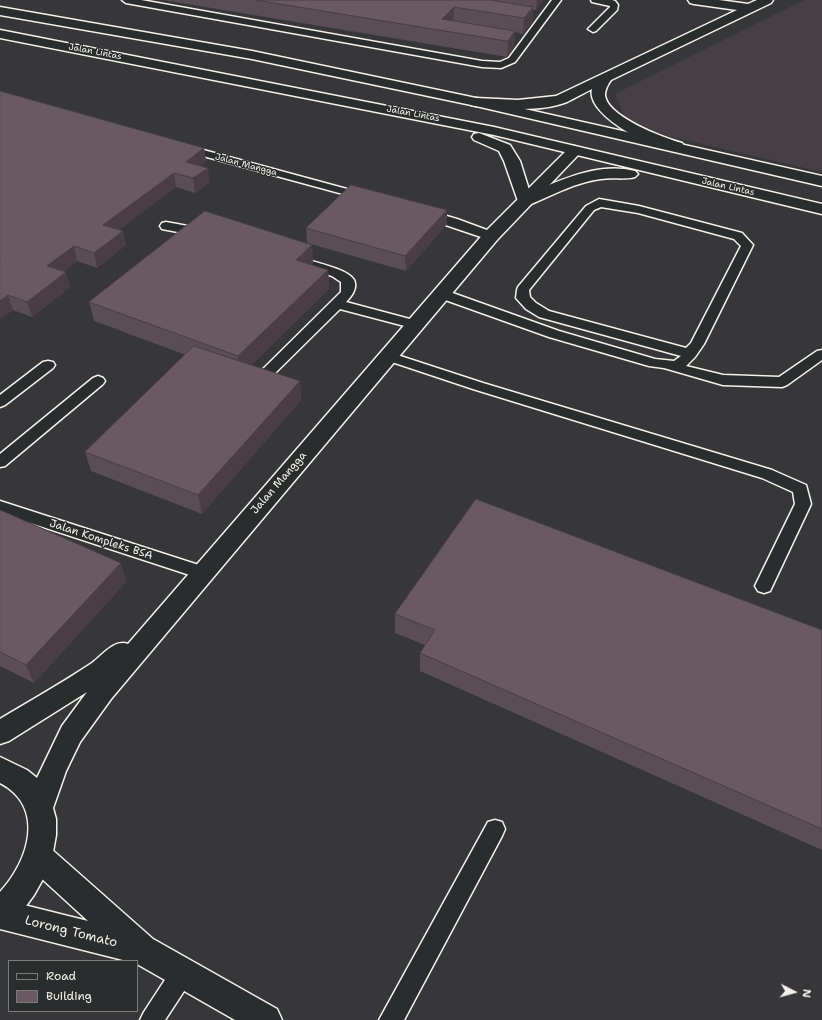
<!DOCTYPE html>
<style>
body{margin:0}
#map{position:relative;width:822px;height:1020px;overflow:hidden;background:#373639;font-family:"Shantell Sans",sans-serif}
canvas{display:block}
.legend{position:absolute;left:8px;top:960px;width:130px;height:52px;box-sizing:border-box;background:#2a2d2e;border:1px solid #7b7b78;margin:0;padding:5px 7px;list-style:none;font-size:12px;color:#f4f1e8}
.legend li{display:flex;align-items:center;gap:8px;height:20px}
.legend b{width:20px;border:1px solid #7b7b78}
.north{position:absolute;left:774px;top:972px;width:40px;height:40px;-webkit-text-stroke:3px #2a2d2e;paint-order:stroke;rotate:96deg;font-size:11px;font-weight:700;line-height:16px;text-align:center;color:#f4f1e8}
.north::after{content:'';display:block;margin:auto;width:14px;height:18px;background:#f4f1e8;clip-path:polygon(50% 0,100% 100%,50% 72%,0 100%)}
</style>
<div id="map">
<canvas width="822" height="1020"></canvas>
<ul class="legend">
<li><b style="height:5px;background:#2a2d2e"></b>Road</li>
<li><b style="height:11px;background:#695963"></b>Building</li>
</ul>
<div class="north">N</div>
</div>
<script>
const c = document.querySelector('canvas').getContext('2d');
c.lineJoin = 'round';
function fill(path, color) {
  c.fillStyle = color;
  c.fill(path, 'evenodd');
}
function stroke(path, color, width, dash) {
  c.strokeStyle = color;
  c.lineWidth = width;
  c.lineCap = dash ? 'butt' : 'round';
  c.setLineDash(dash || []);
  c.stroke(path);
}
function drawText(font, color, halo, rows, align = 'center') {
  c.font = font + ' "Shantell Sans",sans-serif';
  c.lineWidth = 3;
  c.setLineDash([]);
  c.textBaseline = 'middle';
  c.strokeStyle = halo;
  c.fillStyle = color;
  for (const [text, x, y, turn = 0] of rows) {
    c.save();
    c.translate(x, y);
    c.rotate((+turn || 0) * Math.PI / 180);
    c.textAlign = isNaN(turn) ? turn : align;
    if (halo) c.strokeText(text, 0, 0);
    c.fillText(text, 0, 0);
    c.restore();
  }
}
fill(new Path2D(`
 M 804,0 L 822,0 L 822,172 L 663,135 L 625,117 L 615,94 Z`), '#464046');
const lane = new Path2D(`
 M 122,0 L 141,0 L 482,61 L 500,62 L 509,58 L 552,0 L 561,0 L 515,62 L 501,68 L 482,67 L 126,3 Z
 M 591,0 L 612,0 L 615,1 L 618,5 L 617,10 L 596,31 L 593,32 L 588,29 L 610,7 L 610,6 L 592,2 Z
 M 185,145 L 369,195 L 371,197 L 369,199 L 365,200 L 181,150 L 180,148 L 181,146 Z
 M 599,199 L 639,206 L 742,233 L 753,245 L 704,344 L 695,357 L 686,366 L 723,375 L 779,377 L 817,351 L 822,350 L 822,360 L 787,385 L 782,387 L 723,385 L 664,368 L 649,366 L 549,337 L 437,297 L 436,294 L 437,291 L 447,291 L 559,331 L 655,359 L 674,361 L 681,356 L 539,317 L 526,309 L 516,298 L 517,290 L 518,287 L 586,206 ZM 601,207 L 638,213 L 734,239 L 741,246 L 691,343 L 686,348 L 549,311 L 536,303 L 530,297 L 529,290 L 594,210 Z
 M 426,210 L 457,219 L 495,233 L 497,236 L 495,239 L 487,239 L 422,217 L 420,214 L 422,211 Z
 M 166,222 L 204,229 L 208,230 L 210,233 L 208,236 L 204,237 L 162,229 L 160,226 L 162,223 Z
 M 308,260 C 318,263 349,270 354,280 C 358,288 351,297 346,302 L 421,322 L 423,325 L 421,328 L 416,329 L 340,309 L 268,380 L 263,381 L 258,380 L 256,377 L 258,374 L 341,292 L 341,282 L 332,276 L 304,267 L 302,264 L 304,261 Z
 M 388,352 L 483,383 L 772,470 L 806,485 L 811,504 L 770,591 L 764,593 L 758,591 L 755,586 L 795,504 L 793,492 L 762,478 L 473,389 L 383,359 L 381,356 L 383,353 Z
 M 48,361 L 53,362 L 55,365 L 53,368 L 5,405 L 0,407 L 0,395 L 43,362 Z
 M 98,376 L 103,378 L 105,381 L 103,384 L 5,466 L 0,467 L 0,454 L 93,378 Z
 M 0,501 L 208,568 L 210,573 L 208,578 L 202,579 L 0,513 Z
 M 495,820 L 502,822 L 505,829 L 502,836 L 404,1020 L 379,1020 L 488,822 Z
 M 182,963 L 190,966 L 193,974 L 190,982 L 165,1020 L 140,1020 L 144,1012 L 174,966 Z`);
const street = new Path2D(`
 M 688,0 L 719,0 L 748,4 L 757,0 L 773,0 L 771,3 L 611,80 C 608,84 605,90 605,95 C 607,117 664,138 682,143 L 684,146 L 682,149 C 661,155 585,116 592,89 C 584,93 575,98 567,102 C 539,113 505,108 476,106 L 471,105 L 469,102 L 471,99 L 476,98 L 518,100 L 556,96 L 737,10 L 694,4 L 690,3 Z
 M 39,844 L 49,847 L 153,939 L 277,1009 L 282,1020 L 235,1020 L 137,964 L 137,961 L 127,961 L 0,929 L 0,899 L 88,921 L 29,867 L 25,857 L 29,847 Z`);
const secondary = new Path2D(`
 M 574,146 L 579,148 L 582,151 L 579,154 L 497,240 L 111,699 L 80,742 L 66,771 L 53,808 L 56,819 L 56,835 L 53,852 L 43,879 L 34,895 L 23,910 L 11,923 L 0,928 L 0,892 C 29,861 46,807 0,783 L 0,757 L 27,770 L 37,778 L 62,726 L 87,692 L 9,741 L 0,744 L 0,719 C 30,701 62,683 92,663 C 102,656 114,639 128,644 L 485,232 L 569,148 Z`);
const highway = new Path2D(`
 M 0,7 L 252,51 L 476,98 L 822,176 L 822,186 L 476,106 L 252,59 L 0,15 Z
 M 0,30 L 494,127 L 822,204 L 822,214 L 494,135 L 0,38 Z
 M 479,133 L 510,145 L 520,161 L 530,193 C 563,179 600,162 635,171 L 638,174 L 635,177 C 624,180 613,177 601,179 C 576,182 553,195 531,204 L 525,206 L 519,204 L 504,161 L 499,151 L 474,140 L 472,137 L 474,134 Z`);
stroke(lane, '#f4f1e8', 3);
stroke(street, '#f4f1e8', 3);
stroke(secondary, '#f4f1e8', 3);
stroke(highway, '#f4f1e8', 3);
fill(lane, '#2a2d2e');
fill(street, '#2a2d2e');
fill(secondary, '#2a2d2e');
fill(highway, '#2a2d2e');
fill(new Path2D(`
 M 163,0 L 543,0 L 536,10 L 533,10 L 532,22 L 523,34 L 515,32 L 514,47 L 507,57 Z
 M 0,91 L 204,148 L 206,162 L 201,166 L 210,182 L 195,193 L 176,187 L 119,230 L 123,231 L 126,245 L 97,268 L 77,261 L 64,271 L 70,287 L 32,317 L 13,310 L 0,319 Z
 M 447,210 L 447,224 L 406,271 L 307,243 L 306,228 Z
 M 312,245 L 313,264 L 312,265 L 328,270 L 329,289 L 251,365 L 300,381 L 301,400 L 202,514 L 91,471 L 85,452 L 186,355 L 94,321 L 89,302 Z
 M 0,510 L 121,563 L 126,582 L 34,683 L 0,666 Z
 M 395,614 L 822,630 L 822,850 L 420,671 L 420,653 L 425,645 L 395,633 Z`), '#5a4d55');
fill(new Path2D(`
 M 537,0 L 543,0 L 536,10 Z
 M 454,7 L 453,23 L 442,19 Z
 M 533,7 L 532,22 L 523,34 L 524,18 Z
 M 515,31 L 514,47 L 507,57 L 508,41 Z
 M 204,148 L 206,162 L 188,176 L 186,162 Z
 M 208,168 L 210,182 L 195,193 L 193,178 Z
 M 174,173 L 176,187 L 107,239 L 103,225 Z
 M 447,210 L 447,224 L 406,271 L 405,256 Z
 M 123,231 L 126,245 L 97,268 L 94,253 Z
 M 312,245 L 313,264 L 298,278 L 296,260 Z
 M 74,246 L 77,261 L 51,280 L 47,266 Z
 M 328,270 L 329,289 L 240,375 L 238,356 Z
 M 66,272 L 70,287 L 32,317 L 27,302 Z
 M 8,295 L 13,310 L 0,319 L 0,301 Z
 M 300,381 L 301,400 L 202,514 L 198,495 Z
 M 121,563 L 126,582 L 34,683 L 26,665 Z`), '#4a3e45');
const building = new Path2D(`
 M 256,0 L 490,0 L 533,7 L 524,18 L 454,7 L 442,19 L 515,31 L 508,41 Z
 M 0,91 L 204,148 L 186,162 L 208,168 L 193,178 L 174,173 L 103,225 L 123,231 L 94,253 L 74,246 L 47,266 L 66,272 L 27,302 L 8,295 L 0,301 Z
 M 351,185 L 447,210 L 405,256 L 306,228 Z
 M 205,211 L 312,245 L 296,260 L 328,270 L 238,356 L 89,302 Z
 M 194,346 L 300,381 L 198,495 L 85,452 Z
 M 476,499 L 822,630 L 822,829 L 420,653 L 435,630 L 395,614 Z
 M 0,510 L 121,563 L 26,665 L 0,652 Z`);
fill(building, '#695963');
stroke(building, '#4a3e45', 1);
drawText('9px', '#f4f1e8', '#2a2d2e', [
 ["Jalan Lintas",95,52,11],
 ["Jalan Lintas",413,114,11],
 ["Jalan Mangga",246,165,15],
 ["Jalan Lintas",728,187,13]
]);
drawText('11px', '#f4f1e8', '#2a2d2e', [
 ["Jalan Mangga",279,483,-49],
 ["Jalan Kompleks BSA",101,540,18]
]);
drawText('13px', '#f4f1e8', '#2a2d2e', [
 ["Lorong Tomato",71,932,14]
]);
</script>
